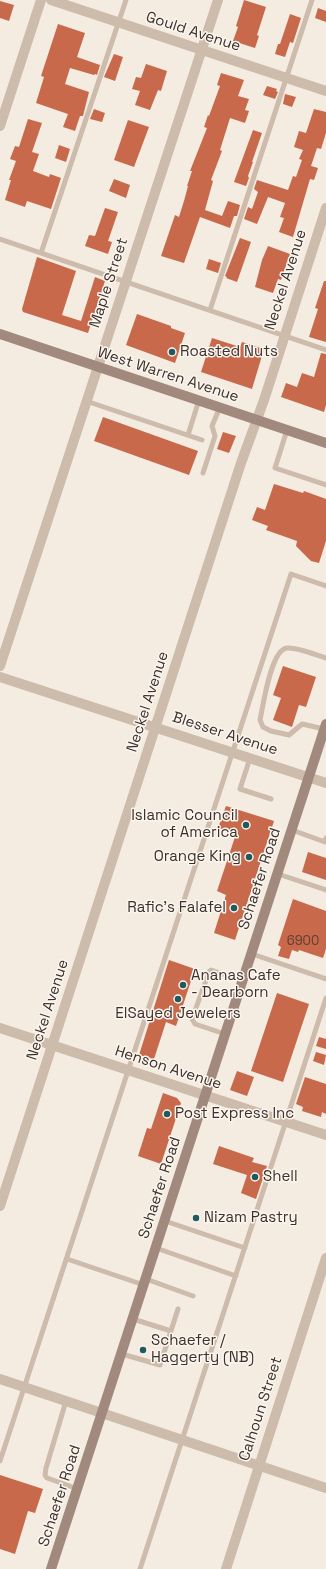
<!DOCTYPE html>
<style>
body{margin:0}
canvas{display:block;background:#f4ebe1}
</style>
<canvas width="326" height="1569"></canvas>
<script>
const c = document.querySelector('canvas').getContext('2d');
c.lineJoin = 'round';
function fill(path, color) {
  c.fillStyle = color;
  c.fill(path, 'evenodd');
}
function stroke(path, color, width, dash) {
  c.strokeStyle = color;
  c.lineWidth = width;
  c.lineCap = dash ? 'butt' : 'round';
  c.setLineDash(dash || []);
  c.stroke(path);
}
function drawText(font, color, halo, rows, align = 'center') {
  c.font = font + ' "Space Grotesk",sans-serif';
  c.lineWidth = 3;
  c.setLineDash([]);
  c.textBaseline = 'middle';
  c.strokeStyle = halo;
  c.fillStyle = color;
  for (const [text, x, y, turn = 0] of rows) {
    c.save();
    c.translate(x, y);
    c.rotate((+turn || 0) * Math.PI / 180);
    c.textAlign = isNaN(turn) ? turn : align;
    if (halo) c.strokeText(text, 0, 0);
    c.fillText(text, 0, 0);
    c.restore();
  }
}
fill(new Path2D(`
 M 244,0 L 266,7 L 257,35 L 259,36 L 255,48 L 233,41 L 238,27 L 236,26 Z
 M 0,1 L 14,5 L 9,21 L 0,18 Z
 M 318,8 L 326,11 L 326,22 L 315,18 Z
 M 290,14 L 301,18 L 293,43 L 290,42 L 285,57 L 275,54 L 278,44 L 280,44 Z
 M 58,24 L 85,33 L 77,57 L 100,65 L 97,75 L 95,74 L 94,75 L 70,68 L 65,84 L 89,92 L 83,116 L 80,116 L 75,131 L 63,127 L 68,114 L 36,103 L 44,77 L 41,76 Z
 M 114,54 L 123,57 L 115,81 L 104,77 Z
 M 146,64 L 167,71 L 161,91 L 158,90 L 150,110 L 135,105 L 140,91 L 132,89 L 136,77 L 141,78 Z
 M 221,73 L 244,80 L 238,96 L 249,99 L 245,110 L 249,111 L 245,123 L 230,118 L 220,150 L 222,151 L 211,180 L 213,181 L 205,210 L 222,216 L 228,201 L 240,205 L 237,216 L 234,216 L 230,228 L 200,217 L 184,263 L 161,256 L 175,215 L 179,217 L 184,201 L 188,186 L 187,186 L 192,171 L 190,171 L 207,128 L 204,127 L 208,115 L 209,116 L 220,86 L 217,85 Z
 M 267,86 L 277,89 L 276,91 L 278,92 L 275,99 L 263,95 Z
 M 285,94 L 296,97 L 292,107 L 283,104 Z
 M 94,109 L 105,113 L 102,122 L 90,119 Z
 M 314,109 L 326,112 L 326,133 L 321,149 L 317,148 L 311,166 L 318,168 L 314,180 L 310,179 L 293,237 L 279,232 L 284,218 L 280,217 L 285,203 L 268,197 L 257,224 L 244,219 L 248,207 L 252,209 L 258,192 L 254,189 L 257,180 L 288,190 L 293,176 L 296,177 L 302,160 L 299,159 L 303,150 L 294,147 L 299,131 L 306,133 Z
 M 28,119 L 42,123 L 32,152 L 39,154 L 33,171 L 49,177 L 50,174 L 61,178 L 51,209 L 27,201 L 25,207 L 5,200 L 11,180 L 9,180 L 16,161 L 10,159 L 15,146 L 19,147 Z
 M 128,120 L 149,127 L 134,167 L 114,160 Z
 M 253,130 L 262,133 L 252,162 L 253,162 L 248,176 L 249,178 L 246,186 L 234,182 Z
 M 59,145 L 70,149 L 66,162 L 55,158 Z
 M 114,179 L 130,185 L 126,198 L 109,191 Z
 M 105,208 L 118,212 L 108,241 L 112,242 L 108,254 L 85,246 L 89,235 L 95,236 Z
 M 240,238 L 251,242 L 237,282 L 226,278 L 227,277 L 225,276 Z
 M 268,246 L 290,254 L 281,280 L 278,279 L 273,293 L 255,287 L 262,260 Z
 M 37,257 L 76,271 L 62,315 L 81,321 L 95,277 L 105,281 L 88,333 L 23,312 L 22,309 Z
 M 209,259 L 221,263 L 218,273 L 206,269 Z
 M 324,281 L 326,281 L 326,342 L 309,337 L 318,309 L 315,308 Z
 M 137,314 L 171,326 L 171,328 L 185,333 L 175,363 L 126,345 Z
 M 212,338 L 240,347 L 242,342 L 264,349 L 252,389 L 201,372 Z
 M 321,353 L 326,354 L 326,405 L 324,412 L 281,397 L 286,383 L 297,387 L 302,373 L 314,377 Z
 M 103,417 L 198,451 L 189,475 L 94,441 Z
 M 223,432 L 236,436 L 229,453 L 217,449 Z
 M 274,484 L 303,493 L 304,491 L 326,499 L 326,541 L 319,563 L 311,561 L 296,546 L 297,541 L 266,530 L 268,526 L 252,520 L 257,507 L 265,510 Z
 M 283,666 L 316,677 L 306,707 L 299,705 L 292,727 L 273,720 L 281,698 L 273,695 Z
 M 226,806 L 274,821 L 235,940 L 214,933 L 226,895 L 217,891 L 236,834 L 218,828 Z
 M 308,852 L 326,858 L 326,880 L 302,872 Z
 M 293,899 L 326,911 L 326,949 L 323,958 L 299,950 L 298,952 L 292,950 L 289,959 L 278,956 L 281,947 L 278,945 Z
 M 169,960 L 195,969 L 176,1026 L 166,1022 L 154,1059 L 139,1055 Z
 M 277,993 L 309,1004 L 283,1082 L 251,1071 Z
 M 319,1037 L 326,1039 L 326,1049 L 316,1046 Z
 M 316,1052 L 326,1055 L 324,1065 L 313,1061 Z
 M 237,1071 L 254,1077 L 247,1096 L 230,1090 Z
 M 305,1077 L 326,1084 L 326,1114 L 322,1112 L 321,1117 L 302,1111 L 303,1107 L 296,1104 Z
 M 163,1093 L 177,1098 L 181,1103 L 161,1164 L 138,1156 L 147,1128 L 151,1129 Z
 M 219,1146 L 254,1158 L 252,1162 L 267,1166 L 256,1199 L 241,1193 L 247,1175 L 213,1164 Z
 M 0,1475 L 43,1489 L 35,1513 L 28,1511 L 15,1554 L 0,1549 Z`), '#c8694b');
stroke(new Path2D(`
 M 0,239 L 326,350
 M 41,253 L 126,0
 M 210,310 L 312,0
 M 86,401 L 202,440
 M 287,430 L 275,468 L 326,485
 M 188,435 L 199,400
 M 203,473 L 215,436 L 212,426 L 220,407
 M 324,729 L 302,724 L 289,735 L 271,731 L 263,727 L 260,720 C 263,706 271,649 287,648 C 297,647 316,655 326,658
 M 250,758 L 240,789 L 271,799
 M 292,830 L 325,842 L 326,838
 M 278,874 L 326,890
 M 252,954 L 326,979
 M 225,1034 L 195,1024 L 192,1019 L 209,972 L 211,970 L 243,981
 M 165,1221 L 245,1248
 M 156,1248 L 236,1276
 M 67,1259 L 144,1285
 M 146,1279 L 193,1296
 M 133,1319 L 171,1331
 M 122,1354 L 160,1365 L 178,1309
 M 66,1401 L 46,1468 L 45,1475 L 47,1478 L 78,1489
 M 0,1461 L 291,574 L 326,586
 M 140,1569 L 326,998`), '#cdbbac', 5);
stroke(new Path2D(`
 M 51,0 L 326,91
 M 0,126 L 41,0
 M 0,666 L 218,0
 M 0,677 L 326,783
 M 0,1028 L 326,1135
 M 0,1206 L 241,463 L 264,400 L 326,208
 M 0,1379 L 326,1488
 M 226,1569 L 326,1258`), '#cdbbac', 10);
stroke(new Path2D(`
 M 0,334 L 326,443
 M 51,1569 L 326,724`), '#a18a7d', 10);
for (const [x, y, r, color] of [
 [172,352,4,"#1f5a5e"],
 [246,825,4,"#1f5a5e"],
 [249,857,4,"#1f5a5e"],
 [234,908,4,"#1f5a5e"],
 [183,985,4,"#1f5a5e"],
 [178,999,4,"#1f5a5e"],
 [167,1114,4,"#1f5a5e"],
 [255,1177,4,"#1f5a5e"],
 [196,1218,4,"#1f5a5e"],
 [143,1350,4,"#1f5a5e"]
]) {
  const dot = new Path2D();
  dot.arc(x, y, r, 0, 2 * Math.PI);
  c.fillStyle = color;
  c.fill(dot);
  stroke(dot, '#fbf5ee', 1.5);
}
drawText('13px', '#5e3e33', null, [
 ["6900",303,941]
]);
drawText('15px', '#3b302b', '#fbf5ee', [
 ["Gould Avenue",193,32,18],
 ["Neckel Avenue",286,280,-72],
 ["Maple Street",109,283,-72],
 ["West Warren Avenue",168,375,18],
 ["Neckel Avenue",148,702,-72],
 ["Blesser Avenue",225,734,18],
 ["Schaefer Road",260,879,-72],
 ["Neckel Avenue",48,1010,-72],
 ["Henson Avenue",168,1068,18],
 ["Schaefer Road",160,1188,-72],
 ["Calhoun Street",261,1409,-72],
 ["Schaefer Road",60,1496,-72]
]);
drawText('15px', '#3b302b', '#fbf5ee', [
 ["Roasted Nuts",180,352],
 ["Islamic Council",238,816,"right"],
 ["of America",238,833,"right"],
 ["Orange King",241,857,"right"],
 ["Rafic's Falafel",226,908,"right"],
 ["Ananas Cafe",191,976],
 ["- Dearborn",191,993],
 ["ElSayed Jewelers",178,1014,"center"],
 ["Post Express Inc",175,1114],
 ["Shell",263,1177],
 ["Nizam Pastry",204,1218],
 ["Schaefer /",151,1341],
 ["Haggerty (NB)",151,1358]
], 'left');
</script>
